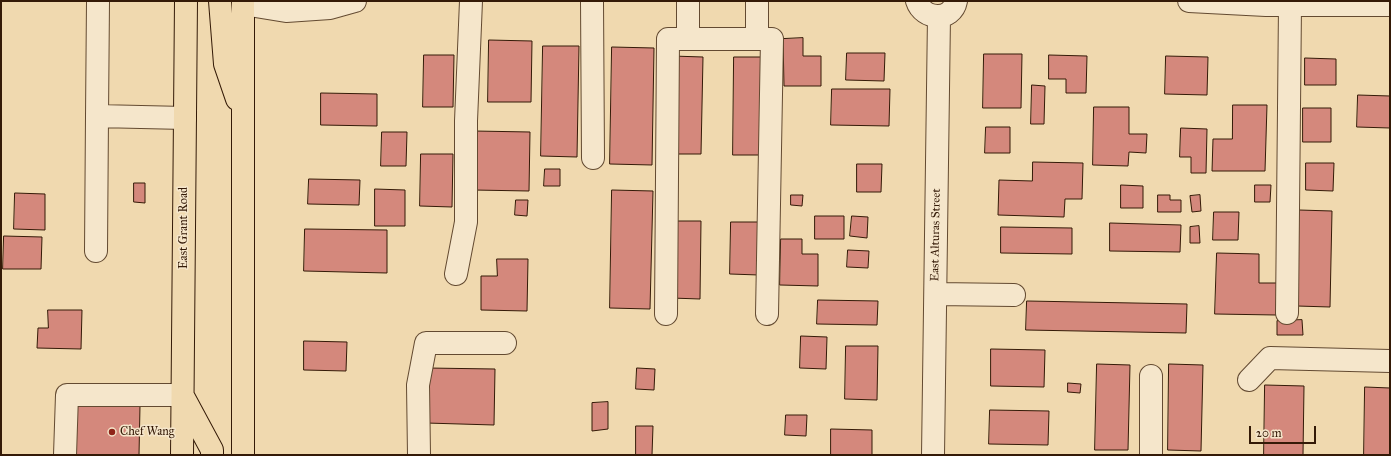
<!DOCTYPE html>
<style>
body{margin:0}
#map{position:relative;width:1391px;height:456px;overflow:hidden;background:#f0d9af;font-family:"IM FELL Great Primer",serif}
canvas{display:block}
.frame{position:absolute;inset:0;border:2px solid #341a07;pointer-events:none}
.scale{position:absolute;left:1249px;top:426px;width:67px;height:18px;box-sizing:border-box;border:2px solid #341a07;border-top:0;padding-left:5px;font-size:12px;line-height:14px;white-space:nowrap;color:#341a07;-webkit-text-stroke:3px #f5e6cb;paint-order:stroke}
</style>
<div id="map">
<canvas width="1391" height="456"></canvas>
<div class="frame"></div>
<div class="scale">20 m</div>
</div>
<script>
const c = document.querySelector('canvas').getContext('2d');
c.lineJoin = 'round';
function fill(path, color) {
  c.fillStyle = color;
  c.fill(path, 'evenodd');
}
function stroke(path, color, width, dash) {
  c.strokeStyle = color;
  c.lineWidth = width;
  c.lineCap = dash ? 'butt' : 'round';
  c.setLineDash(dash || []);
  c.stroke(path);
}
function drawText(font, color, halo, rows, align = 'center') {
  c.font = font + ' "IM FELL Great Primer",serif';
  c.lineWidth = 3;
  c.setLineDash([]);
  c.textBaseline = 'middle';
  c.strokeStyle = halo;
  c.fillStyle = color;
  for (const [text, x, y, turn = 0] of rows) {
    c.save();
    c.translate(x, y);
    c.rotate((+turn || 0) * Math.PI / 180);
    c.textAlign = isNaN(turn) ? turn : align;
    if (halo) c.strokeText(text, 0, 0);
    c.fillText(text, 0, 0);
    c.restore();
  }
}
const building = new Path2D(`
 M 803,38 L 803,56 L 821,56 L 821,86 L 784,86 L 783,39 Z
 M 489,40 L 532,41 L 531,102 L 488,102 Z
 M 543,46 L 579,46 L 577,157 L 541,156 Z
 M 612,47 L 654,48 L 652,165 L 610,164 Z
 M 847,53 L 885,53 L 884,81 L 846,80 Z
 M 984,54 L 1022,54 L 1021,108 L 983,108 Z
 M 424,55 L 454,55 L 453,107 L 423,107 Z
 M 1049,55 L 1087,56 L 1086,93 L 1066,93 L 1066,79 L 1049,79 Z
 M 672,56 L 703,57 L 701,154 L 671,154 Z
 M 1166,56 L 1208,57 L 1207,95 L 1165,94 Z
 M 734,57 L 764,57 L 761,155 L 733,155 Z
 M 1305,58 L 1336,59 L 1336,85 L 1305,85 Z
 M 1032,85 L 1045,86 L 1044,124 L 1031,124 Z
 M 832,89 L 890,89 L 889,126 L 831,125 Z
 M 321,93 L 377,94 L 377,126 L 321,125 Z
 M 1358,95 L 1390,96 L 1390,128 L 1357,127 Z
 M 1233,105 L 1267,105 L 1265,171 L 1212,171 L 1213,139 L 1232,139 Z
 M 1094,107 L 1129,107 L 1129,134 L 1147,134 L 1146,153 L 1129,152 L 1128,166 L 1093,165 Z
 M 1303,108 L 1331,108 L 1331,142 L 1303,142 Z
 M 986,127 L 1010,127 L 1010,153 L 985,153 Z
 M 1181,128 L 1207,129 L 1206,173 L 1191,173 L 1191,157 L 1180,157 Z
 M 474,131 L 530,132 L 529,191 L 473,190 Z
 M 382,132 L 407,132 L 406,166 L 381,166 Z
 M 421,154 L 453,154 L 452,207 L 420,206 Z
 M 1033,162 L 1083,163 L 1082,199 L 1065,199 L 1064,217 L 998,215 L 999,180 L 1032,181 Z
 M 1306,163 L 1334,163 L 1333,191 L 1306,190 Z
 M 857,164 L 882,164 L 881,192 L 857,192 Z
 M 545,169 L 560,169 L 560,186 L 544,186 Z
 M 309,179 L 360,180 L 359,205 L 308,204 Z
 M 134,183 L 145,183 L 145,203 L 134,202 Z
 M 1121,185 L 1143,186 L 1143,208 L 1121,208 Z
 M 1255,185 L 1271,185 L 1270,202 L 1255,202 Z
 M 375,189 L 405,190 L 405,226 L 375,226 Z
 M 612,190 L 653,191 L 650,309 L 610,308 Z
 M 15,193 L 45,194 L 45,230 L 14,229 Z
 M 791,195 L 803,195 L 802,206 L 791,205 Z
 M 1158,195 L 1170,195 L 1170,200 L 1181,200 L 1181,212 L 1158,212 Z
 M 1200,195 L 1201,211 L 1192,212 L 1190,196 Z
 M 516,200 L 528,200 L 527,216 L 515,215 Z
 M 1299,210 L 1332,211 L 1330,307 L 1297,306 Z
 M 1214,212 L 1239,212 L 1238,240 L 1213,240 Z
 M 815,216 L 844,216 L 844,239 L 815,239 Z
 M 852,216 L 868,217 L 867,238 L 850,236 Z
 M 670,221 L 701,221 L 700,299 L 671,298 Z
 M 731,222 L 760,222 L 759,275 L 730,274 Z
 M 1110,223 L 1181,225 L 1180,252 L 1110,251 Z
 M 1199,226 L 1200,243 L 1190,243 L 1190,227 Z
 M 1001,227 L 1072,228 L 1072,254 L 1001,253 Z
 M 305,229 L 387,230 L 387,273 L 304,271 Z
 M 4,236 L 42,237 L 41,269 L 3,269 Z
 M 781,239 L 802,239 L 802,254 L 818,254 L 818,286 L 780,285 Z
 M 848,250 L 869,251 L 868,268 L 847,267 Z
 M 1217,253 L 1259,254 L 1259,283 L 1277,283 L 1276,315 L 1215,314 Z
 M 497,259 L 528,259 L 527,311 L 481,310 L 481,276 L 497,276 Z
 M 818,300 L 878,301 L 877,325 L 817,324 Z
 M 1027,301 L 1187,304 L 1186,333 L 1026,330 Z
 M 48,310 L 82,310 L 81,349 L 37,348 L 38,328 L 48,328 Z
 M 1302,320 L 1303,335 L 1277,335 L 1277,321 Z
 M 801,336 L 827,337 L 826,369 L 800,368 Z
 M 304,341 L 347,342 L 346,371 L 304,370 Z
 M 846,346 L 878,346 L 877,400 L 845,399 Z
 M 991,349 L 1045,350 L 1044,387 L 991,386 Z
 M 1097,364 L 1130,365 L 1128,450 L 1095,450 Z
 M 1169,364 L 1203,365 L 1201,451 L 1168,450 Z
 M 427,368 L 495,369 L 494,425 L 426,423 Z
 M 637,368 L 655,369 L 654,390 L 636,389 Z
 M 1068,383 L 1081,384 L 1080,393 L 1068,392 Z
 M 1265,385 L 1304,386 L 1303,455 L 1264,455 Z
 M 1365,387 L 1390,388 L 1390,455 L 1364,455 Z
 M 608,402 L 608,429 L 592,431 L 592,403 Z
 M 73,405 L 140,406 L 139,455 L 72,455 Z
 M 990,410 L 1049,411 L 1048,445 L 989,444 Z
 M 786,415 L 807,415 L 806,436 L 785,435 Z
 M 636,426 L 653,426 L 652,455 L 636,455 Z
 M 831,429 L 872,430 L 872,455 L 831,455 Z`);
fill(building, '#d4887c');
stroke(building, '#341a07', 1);
const minor = new Path2D(`
 M 592,1 L 593,158
 M 757,1 L 757,39
 M 917,1 C 923,20 952,22 956,1
 M 1189,1 L 1266,5 L 1390,5
 M 243,4 L 286,11 L 330,8 L 355,1
 M 688,39 L 688,1
 M 97,116 L 98,1
 M 96,251 L 97,116 L 185,118
 M 456,274 L 466,222 L 466,121 L 471,1
 M 936,294 L 1014,295
 M 1287,313 L 1290,5
 M 666,314 L 668,39 L 772,39 L 767,314
 M 1249,380 L 1270,358 L 1390,361
 M 65,455 L 67,395 L 182,395
 M 419,455 L 418,385 L 426,343 L 505,343
 M 933,455 L 939,16
 M 1151,455 L 1151,376`);
const major = new Path2D(`
 M 220,1 L 225,64 L 237,99
 M 184,398 L 212,450 L 212,455
 M 182,455 L 186,1
 M 243,455 L 243,1`);
stroke(minor, '#634a31', 24);
stroke(major, '#341a07', 24);
stroke(minor, '#f5e6cb', 22);
stroke(major, '#f0d9af', 22);
for (const [x, y, r, color] of [
 [112,432,4,"#8f2418"]
]) {
  const dot = new Path2D();
  dot.arc(x, y, r, 0, 2 * Math.PI);
  c.fillStyle = color;
  c.fill(dot);
  stroke(dot, '#f5e6cb', 1.5);
}
drawText('12px', '#341a07', '#f5e6cb', [
 ["East Grant Road",184,228,-90],
 ["East Alturas Street",936,235,-89]
]);
drawText('12px', '#341a07', '#f5e6cb', [
 ["Chef Wang",120,432]
], 'left');
</script>
